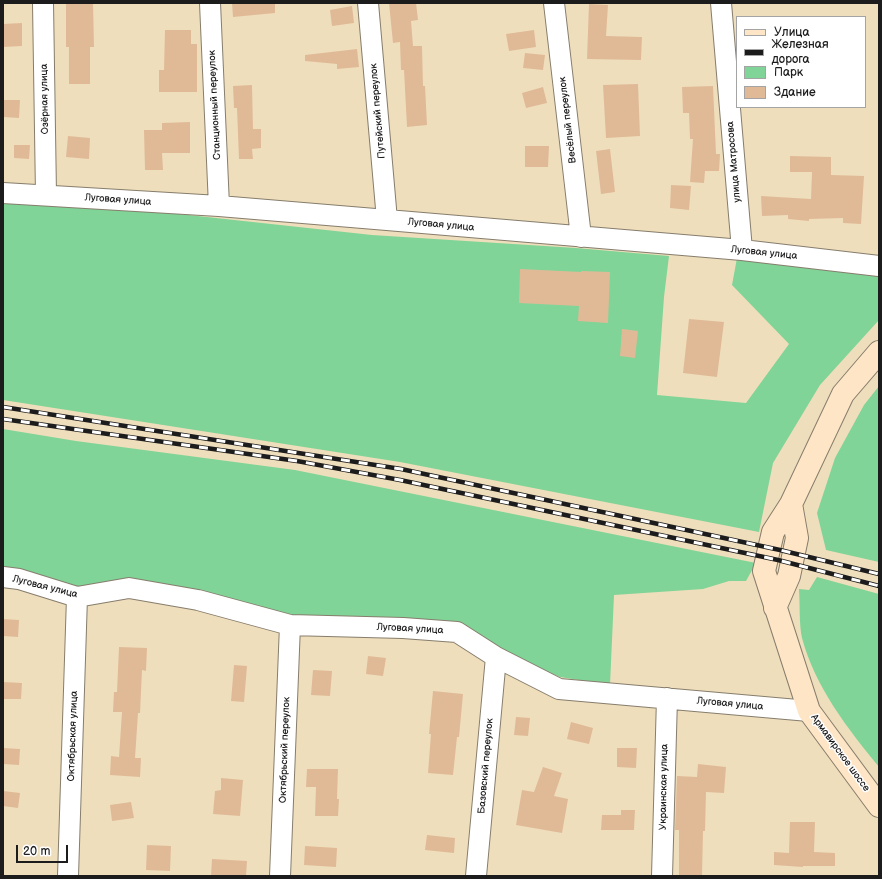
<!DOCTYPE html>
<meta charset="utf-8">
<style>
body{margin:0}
#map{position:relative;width:882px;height:879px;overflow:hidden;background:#efdebc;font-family:"Balsamiq Sans",sans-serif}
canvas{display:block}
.frame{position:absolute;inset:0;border:4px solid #1c1c1c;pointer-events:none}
.legend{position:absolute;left:736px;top:16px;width:130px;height:92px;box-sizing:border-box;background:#fff;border:1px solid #a4a4a4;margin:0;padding:5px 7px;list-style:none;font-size:12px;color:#1c1c1c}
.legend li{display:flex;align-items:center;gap:8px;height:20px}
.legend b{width:20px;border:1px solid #a4a4a4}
.scale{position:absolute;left:16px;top:845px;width:52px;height:18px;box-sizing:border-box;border:2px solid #1c1c1c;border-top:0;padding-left:5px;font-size:12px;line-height:14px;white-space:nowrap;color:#1c1c1c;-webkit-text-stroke:3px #fff;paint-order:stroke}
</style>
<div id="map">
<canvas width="882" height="879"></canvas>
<div class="frame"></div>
<ul class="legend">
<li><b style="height:5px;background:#fee5c5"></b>Улица</li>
<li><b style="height:5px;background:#1c1c1c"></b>Железная дорога</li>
<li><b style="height:11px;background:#80d497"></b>Парк</li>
<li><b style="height:11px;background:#e0ba97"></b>Здание</li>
</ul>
<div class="scale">20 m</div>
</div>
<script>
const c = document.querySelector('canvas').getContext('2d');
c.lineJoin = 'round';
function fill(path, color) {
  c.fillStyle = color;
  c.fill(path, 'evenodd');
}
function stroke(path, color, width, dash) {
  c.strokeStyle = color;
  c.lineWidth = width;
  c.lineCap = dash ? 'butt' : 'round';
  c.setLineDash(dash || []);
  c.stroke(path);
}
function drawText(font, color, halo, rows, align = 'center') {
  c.font = font + ' "Balsamiq Sans",sans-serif';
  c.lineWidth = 3;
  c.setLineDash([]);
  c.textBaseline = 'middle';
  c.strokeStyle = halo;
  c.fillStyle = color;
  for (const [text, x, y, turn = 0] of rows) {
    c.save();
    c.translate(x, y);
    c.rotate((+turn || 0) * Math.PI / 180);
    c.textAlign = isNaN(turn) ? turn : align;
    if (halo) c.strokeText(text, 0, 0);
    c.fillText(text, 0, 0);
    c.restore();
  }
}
fill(new Path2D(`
 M 3,202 L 170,213 L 372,235 L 576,248 L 669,256 L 664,297 L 657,395 L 746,403 L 789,344 L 732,285 L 737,258 L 879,274 L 879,320 L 820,385 L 773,463 L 759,532 L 400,462 L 3,400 Z
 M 879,386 L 879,562 L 826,550 L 817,513 L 835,458 L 864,405 Z
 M 3,429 L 76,441 L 295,470 L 756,563 L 746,581 L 729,581 L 703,589 L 614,595 L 610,685 L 560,677 L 505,655 L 469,629 L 292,616 L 79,589 L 49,577 L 3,569 Z
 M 817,577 L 879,594 L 879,767 C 848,729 815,687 802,638 C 799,625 800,603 799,589 L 809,590 Z`), '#80d497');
fill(new Path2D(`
 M 66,3 L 93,3 L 94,47 L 90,47 L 90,84 L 69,84 L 69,47 L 66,47 Z
 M 232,3 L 275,3 L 275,13 L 233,17 Z
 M 389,3 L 416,3 L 418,20 L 411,21 L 413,46 L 422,46 L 423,86 L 425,86 L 427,125 L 407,127 L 404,70 L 401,70 L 400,42 L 393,43 Z
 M 589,4 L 608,5 L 606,36 L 642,37 L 641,60 L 587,59 Z
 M 352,6 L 354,23 L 332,26 L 330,10 Z
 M 22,23 L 22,46 L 3,47 L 3,24 Z
 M 165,30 L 191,30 L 191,44 L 197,44 L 197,92 L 159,92 L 159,70 L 164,70 Z
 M 534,30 L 536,47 L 509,51 L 506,34 Z
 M 357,49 L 359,67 L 337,69 L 337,64 L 305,61 L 305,55 Z
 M 525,53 L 545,55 L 543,70 L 523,68 Z
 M 638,84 L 640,136 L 606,138 L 603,85 Z
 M 252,85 L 253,129 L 261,129 L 261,148 L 252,149 L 253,159 L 239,159 L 237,108 L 234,108 L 233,86 Z
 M 713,86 L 716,154 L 720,154 L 719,171 L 705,171 L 704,183 L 690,182 L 693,139 L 690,139 L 689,113 L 683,113 L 682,87 Z
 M 543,87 L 547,103 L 526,108 L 522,93 Z
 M 3,100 L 20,100 L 19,118 L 3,117 Z
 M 190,122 L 190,153 L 162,153 L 163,170 L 145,170 L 144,130 L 162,130 L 162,123 Z
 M 68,136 L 90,138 L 89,159 L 66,157 Z
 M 14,145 L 30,145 L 29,159 L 14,158 Z
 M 525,146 L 549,146 L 548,167 L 525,167 Z
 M 610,149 L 615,192 L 601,194 L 596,151 Z
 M 790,156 L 831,157 L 831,175 L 864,176 L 861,224 L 843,223 L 843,218 L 809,219 L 809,221 L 788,219 L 788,215 L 762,216 L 761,196 L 811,199 L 812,172 L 790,172 Z
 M 671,185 L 691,186 L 689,210 L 670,208 Z
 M 520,269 L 581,272 L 581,271 L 610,272 L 608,323 L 578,321 L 579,306 L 519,303 Z
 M 689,319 L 724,322 L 717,377 L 683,373 Z
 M 622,329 L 638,331 L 635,358 L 620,356 Z
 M 3,619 L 19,620 L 18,637 L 3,636 Z
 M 119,647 L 147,648 L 146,671 L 142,670 L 140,713 L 138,713 L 135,758 L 141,758 L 140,777 L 110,775 L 111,756 L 119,757 L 122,712 L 113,712 L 114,692 L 117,692 Z
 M 368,656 L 386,658 L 383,676 L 366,674 Z
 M 234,665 L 247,666 L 244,702 L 231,701 Z
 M 313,670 L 332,671 L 330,696 L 311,695 Z
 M 3,682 L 22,683 L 21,699 L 3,699 Z
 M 433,691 L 463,694 L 459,737 L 457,737 L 453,775 L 428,773 L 431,734 L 429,734 Z
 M 516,717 L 530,718 L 528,736 L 514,735 Z
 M 571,722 L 593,728 L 589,744 L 567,739 Z
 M 3,748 L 20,749 L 19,765 L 3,764 Z
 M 617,748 L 637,748 L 636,768 L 617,767 Z
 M 698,764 L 726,767 L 724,793 L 706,792 L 705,831 L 703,831 L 702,876 L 679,876 L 679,830 L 675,830 L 677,776 L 697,777 Z
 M 543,767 L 562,773 L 554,796 L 568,799 L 562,833 L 516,825 L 522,790 L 534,792 Z
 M 307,769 L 338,769 L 337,799 L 339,799 L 338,816 L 315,816 L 316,787 L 306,787 Z
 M 221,778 L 243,780 L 240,816 L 213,814 L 215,791 L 221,790 Z
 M 3,791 L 20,793 L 18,808 L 3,806 Z
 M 131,802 L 134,818 L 112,821 L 110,805 Z
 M 621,810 L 635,810 L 634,830 L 601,830 L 602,815 L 621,815 Z
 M 790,822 L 815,822 L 814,852 L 835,853 L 835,866 L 803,866 L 803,867 L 774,865 L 774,852 L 789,853 Z
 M 427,835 L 455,838 L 454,853 L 425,850 Z
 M 147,845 L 171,846 L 170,871 L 146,870 Z
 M 305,846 L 337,848 L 336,867 L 304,865 Z
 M 212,859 L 247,861 L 246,876 L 211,876 Z`), '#e0ba97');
const street = new Path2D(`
 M 43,3 L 46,195
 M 210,3 L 219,206
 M 368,3 L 387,220
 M 554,3 L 581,237
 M 721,3 L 742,250
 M 3,193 L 219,206 L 387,220 L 742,250 L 879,266
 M 3,577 L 19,579 L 77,597 L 129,588 L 198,600 L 290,625 L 403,628 L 457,632 L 496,657 L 559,689 L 809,711
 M 68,876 L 77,597
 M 280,876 L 290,625
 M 476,876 L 496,657
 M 662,876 L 667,698`);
const secondary = new Path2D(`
 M 879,352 L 843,394 L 791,504 L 773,532 L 764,571 L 809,711 L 879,806
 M 775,608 L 789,576 L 797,538 L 791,504`);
stroke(street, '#867d6c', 22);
stroke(secondary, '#867d6c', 24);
stroke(street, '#fff', 20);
stroke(secondary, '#fee5c5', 22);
const rail = new Path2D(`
 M 3,407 L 401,469 L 780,550 L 879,574
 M 3,419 L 297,461 L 400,480 L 778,560 L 879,586`);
stroke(rail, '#1c1c1c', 4.5);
stroke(rail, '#fff', 3, [9]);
drawText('10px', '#1c1c1c', '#fff', [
 ["Озёрная улица",45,99,-91],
 ["Станционный переулок",215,105,-93],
 ["Путейский переулок",378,111,-95],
 ["Весёлый переулок",568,120,-97],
 ["улица Матросова",734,162,-95],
 ["Луговая улица",118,200,4],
 ["Луговая улица",441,225,5],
 ["Луговая улица",764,253,6],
 ["Луговая улица",45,587,14],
 ["Луговая улица",410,629,3],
 ["Луговая улица",730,704,5],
 ["Октябрьская улица",73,736,-88],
 ["Октябрьский переулок",285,750,-88],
 ["Армавирское шоссе",840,753,54],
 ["Базовский переулок",486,766,-85],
 ["Украинская улица",664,787,-89]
]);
</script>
